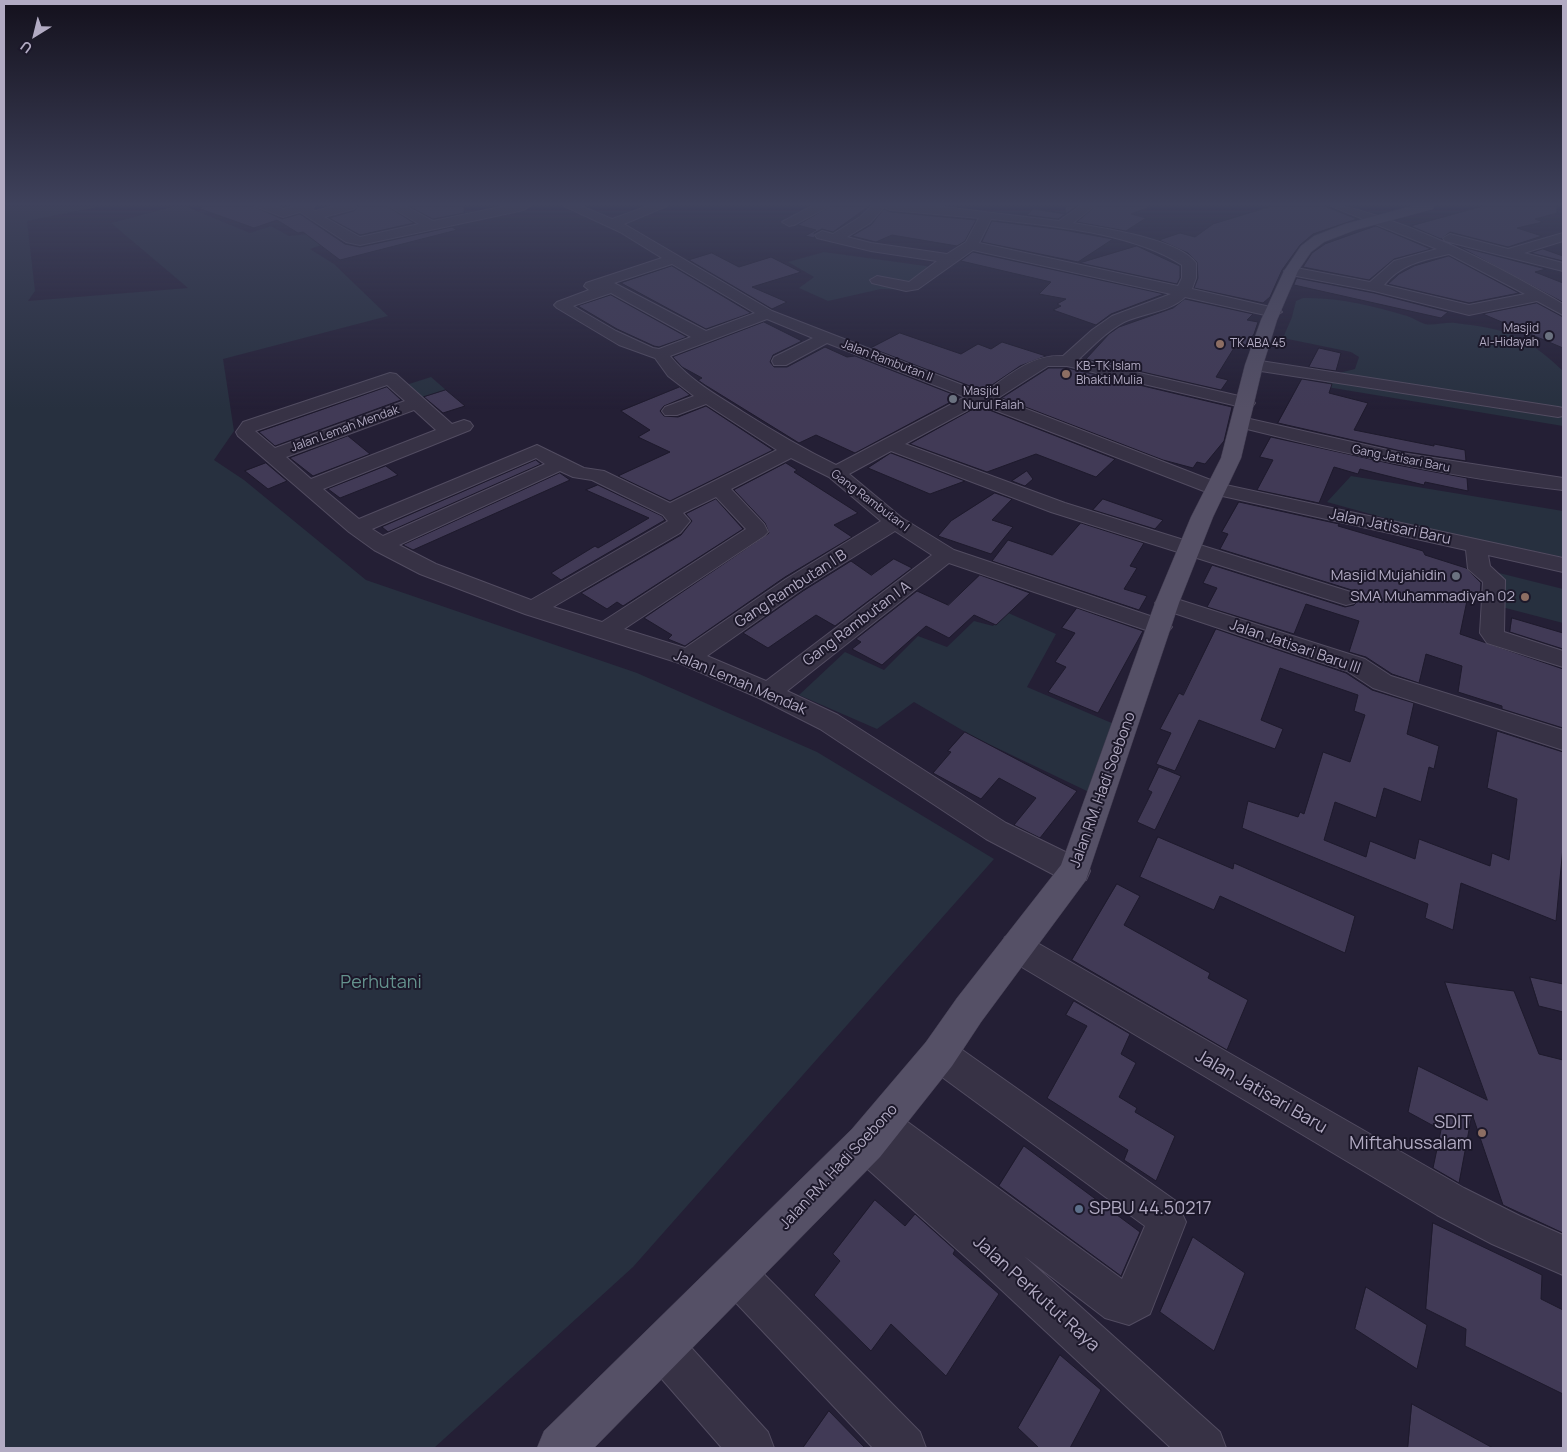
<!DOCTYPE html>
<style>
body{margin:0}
#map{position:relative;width:1567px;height:1452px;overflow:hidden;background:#241f35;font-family:Manrope,sans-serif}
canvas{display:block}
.frame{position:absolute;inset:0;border:5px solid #b2abc3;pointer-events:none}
.north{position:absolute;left:10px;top:10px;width:50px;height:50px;-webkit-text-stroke:4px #1c182a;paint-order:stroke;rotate:216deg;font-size:14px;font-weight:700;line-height:20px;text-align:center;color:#b2abc3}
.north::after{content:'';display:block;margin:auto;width:18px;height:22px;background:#b2abc3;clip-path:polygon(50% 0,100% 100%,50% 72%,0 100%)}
</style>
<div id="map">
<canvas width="1567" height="1452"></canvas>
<div class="frame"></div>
<div class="north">U</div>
</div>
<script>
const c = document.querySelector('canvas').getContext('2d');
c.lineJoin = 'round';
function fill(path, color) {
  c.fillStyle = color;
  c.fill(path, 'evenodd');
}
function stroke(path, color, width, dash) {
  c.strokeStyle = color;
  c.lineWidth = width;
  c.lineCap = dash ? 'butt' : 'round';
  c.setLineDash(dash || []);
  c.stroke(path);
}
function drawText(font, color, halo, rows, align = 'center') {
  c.font = font + ' Manrope,sans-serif';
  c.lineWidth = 4;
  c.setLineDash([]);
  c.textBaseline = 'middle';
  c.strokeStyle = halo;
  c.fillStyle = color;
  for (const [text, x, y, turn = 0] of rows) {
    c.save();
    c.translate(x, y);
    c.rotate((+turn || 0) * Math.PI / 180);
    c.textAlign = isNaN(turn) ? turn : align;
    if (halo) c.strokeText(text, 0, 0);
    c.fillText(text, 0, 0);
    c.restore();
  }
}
fill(new Path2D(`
 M 4,206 L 103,206 L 27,221 L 35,291 L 28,301 L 188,288 L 111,223 L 175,206 L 185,206 L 250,233 L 271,226 L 289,236 L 309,234 L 327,243 L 310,249 L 334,264 L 388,316 L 223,359 L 234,431 L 214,460 L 244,480 L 366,580 L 637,673 L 817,752 L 994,859 L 633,1267 L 434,1448 L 4,1448 Z
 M 824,252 L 926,266 L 943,272 L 918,290 L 881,289 L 828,301 L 799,288 L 814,277 L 788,262 Z
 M 1303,298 C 1338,297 1374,306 1407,316 C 1413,318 1419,322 1425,324 C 1433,326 1446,322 1455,323 C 1507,329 1525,335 1563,371 L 1563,426 L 1327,387 L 1327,376 L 1355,369 L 1359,357 L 1351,352 L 1283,338 L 1292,317 L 1296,301 Z
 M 431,377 L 446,390 L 420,398 L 406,385 Z
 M 1351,476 L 1563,511 L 1563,557 L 1417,527 L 1327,502 Z
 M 1499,573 L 1563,589 L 1563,623 L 1498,606 Z
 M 1006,612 L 1056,634 L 1027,687 L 1114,724 L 1091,793 L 974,737 L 914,702 L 877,729 L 799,695 L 845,652 L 884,670 L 918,636 L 947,647 L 974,621 L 993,626 Z`), '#27303f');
const building = new Path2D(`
 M 202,206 L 253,206 L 282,219 L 300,214 L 345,244 L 360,247 L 452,227 L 457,230 L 340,260 L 303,232 L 298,233 L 277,220 L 254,228 L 201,209 Z
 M 358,206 L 387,206 L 414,223 L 360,235 L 329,218 L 354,211 Z
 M 409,206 L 464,206 L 464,213 L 433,219 Z
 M 831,206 L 869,206 L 833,232 L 822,229 L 814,233 L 815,238 L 805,236 L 816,230 L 798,225 Z
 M 1066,206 L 1077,206 L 1058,219 L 1027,215 L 1033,209 L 1065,214 Z
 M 1096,206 L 1149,206 L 1149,207 L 1131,214 L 1146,218 L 1126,231 L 1077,222 Z
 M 1273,206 L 1324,206 L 1357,219 L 1313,234 L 1300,245 L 1282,270 L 1270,297 L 1263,303 L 1194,288 L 1198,278 L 1197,262 L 1188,253 L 1159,240 L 1180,233 L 1195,237 L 1213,224 Z
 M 1484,206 L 1556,206 L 1557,213 L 1535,219 L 1543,222 L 1517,228 L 1542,236 L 1508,247 L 1450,232 L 1441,239 L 1411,226 Z
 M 884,209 L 890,212 L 976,220 L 965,241 L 957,246 L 892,235 L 876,242 L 852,236 L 871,225 Z
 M 992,221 L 1064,230 L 1113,239 L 1078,262 L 982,242 Z
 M 1376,226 L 1431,249 L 1394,259 L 1369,280 L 1303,267 L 1312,253 L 1325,244 Z
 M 1137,246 L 1180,266 L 1180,278 L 1177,284 L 1080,263 Z
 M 1458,246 L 1546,269 L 1535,272 L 1563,283 L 1563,302 Z
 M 1543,249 L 1563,256 L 1563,261 L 1531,253 Z
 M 973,252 L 1164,294 L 1111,314 L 1096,325 L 1053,310 L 1061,306 L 1057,304 L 1066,299 L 1039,294 L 1051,282 L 961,261 Z
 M 712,253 L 739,267 L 771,257 L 801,272 L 752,287 L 787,302 L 772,309 L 689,260 Z
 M 1449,256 L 1519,293 L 1469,303 L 1388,284 L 1399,274 L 1414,266 Z
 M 672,266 L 751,313 L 706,329 L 621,283 Z
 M 1297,278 L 1374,293 L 1448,312 L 1441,318 L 1294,285 Z
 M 611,295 L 687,337 L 659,347 L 654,346 L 617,329 L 578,306 Z
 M 1185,299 L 1253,314 L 1247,320 L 1258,322 L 1254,334 L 1246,345 L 1237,343 L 1216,377 L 1228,380 L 1221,390 L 1086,359 L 1109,334 L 1119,327 L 1173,308 Z
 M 1537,303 L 1563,317 L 1563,348 L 1483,314 Z
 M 764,322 L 802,341 L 773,355 L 770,362 L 774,367 L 787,367 L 825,347 L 847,357 L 855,356 L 960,397 L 855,453 L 816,435 L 799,443 L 705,385 L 698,380 L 702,378 L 682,367 L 673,357 Z
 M 900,333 L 961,354 L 978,344 L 991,349 L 1002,342 L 1046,356 L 1020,366 L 983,391 L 871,348 Z
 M 1319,348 L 1341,353 L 1336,371 L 1309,367 Z
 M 1049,368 L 1067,368 L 1232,407 L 1224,441 L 1205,464 L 1197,462 L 1193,468 L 1163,460 L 1002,398 Z
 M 1302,379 L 1332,384 L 1329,393 L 1368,403 L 1354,430 L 1434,446 L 1434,444 L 1465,450 L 1466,461 L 1401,451 L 1278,423 Z
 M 387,387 L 401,400 L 275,446 L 259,432 Z
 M 680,387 L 690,395 L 664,406 L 660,411 L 664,416 L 678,417 L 706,406 L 773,450 L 670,501 L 618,476 L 670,452 L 638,437 L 650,430 L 621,411 Z
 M 446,390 L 465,406 L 443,413 L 424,397 Z
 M 979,406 L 1115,459 L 1096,477 L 1036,454 L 987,472 L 910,444 Z
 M 348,436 L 370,454 L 313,476 L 290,458 Z
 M 1271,437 L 1397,465 L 1467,478 L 1468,491 L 1425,482 L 1424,485 L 1360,469 L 1358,474 L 1334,467 L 1319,503 L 1257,490 L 1273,460 L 1260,457 Z
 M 891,453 L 965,481 L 930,494 L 868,468 Z
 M 536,460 L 541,464 L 388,532 L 382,527 Z
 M 266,463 L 287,481 L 268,489 L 245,471 Z
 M 786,463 L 797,470 L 794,472 L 858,513 L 834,525 L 852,537 L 785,577 L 685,646 L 668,639 L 672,635 L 644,618 L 769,533 L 765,523 L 734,490 Z
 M 386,466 L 398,475 L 340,498 L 328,489 Z
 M 1027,471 L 1033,479 L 1025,486 L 1012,481 Z
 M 560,473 L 570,480 L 413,550 L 403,545 Z
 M 598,485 L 662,516 L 665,520 L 561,580 L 551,573 L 595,546 L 598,548 L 649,518 L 586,490 Z
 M 995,493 L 1012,499 L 992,520 L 1013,527 L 991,554 L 938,536 L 951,521 Z
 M 716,499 L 743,529 L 623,606 L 617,602 L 607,609 L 581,593 L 681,535 L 692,521 L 686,514 Z
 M 1103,499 L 1163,520 L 1155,529 L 1093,510 Z
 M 1239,502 L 1339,524 L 1338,526 L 1423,551 L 1425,555 L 1466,568 L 1481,583 L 1480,595 L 1469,591 L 1460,634 L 1563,669 L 1563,728 L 1502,709 L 1502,706 L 1458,692 L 1462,666 L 1426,654 L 1419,683 L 1392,674 L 1366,657 L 1349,652 L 1359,621 L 1306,604 L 1294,634 L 1207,607 L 1217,588 L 1203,583 L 1212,565 L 1345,607 L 1354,605 L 1359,599 L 1355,591 L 1220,549 L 1228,534 L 1222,532 Z
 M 1081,523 L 1144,543 L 1130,566 L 1137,568 L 1124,589 L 1147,596 L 1139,610 L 992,561 L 1008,540 L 1052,555 Z
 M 894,559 L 912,568 L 835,626 L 816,615 L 768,648 L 743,633 L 803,591 L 851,561 L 871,575 Z
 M 980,575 L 1030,593 L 996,625 L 974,615 L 949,638 L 926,626 L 882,665 L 852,649 L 861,642 L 856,639 L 917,591 L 948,605 Z
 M 1077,608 L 1143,631 L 1098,713 L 1048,692 L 1066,667 L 1055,662 L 1075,633 L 1062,628 Z
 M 1512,618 L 1563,633 L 1563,649 L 1510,632 Z
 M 1216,629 L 1346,673 L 1372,690 L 1414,703 L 1407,734 L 1439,746 L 1434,769 L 1429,767 L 1421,802 L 1384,788 L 1376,818 L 1335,802 L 1324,840 L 1366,857 L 1370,841 L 1415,859 L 1419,839 L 1490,866 L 1492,853 L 1509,860 L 1517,799 L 1487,788 L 1497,731 L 1563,752 L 1563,847 L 1556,921 L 1461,883 L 1453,930 L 1425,918 L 1428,904 L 1242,828 L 1248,801 L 1298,817 L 1300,812 L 1304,814 L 1323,752 L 1350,762 L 1365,715 L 1354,711 L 1358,695 L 1280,668 L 1261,720 L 1283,729 L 1275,749 L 1199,720 L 1175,771 L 1156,764 L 1171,733 L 1160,729 L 1179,693 L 1183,695 Z
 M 965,732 L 1077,791 L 1040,838 L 1014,825 L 1036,798 L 999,778 L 981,799 L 933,773 L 951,752 L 948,751 Z
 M 1159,767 L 1181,776 L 1155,830 L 1137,822 L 1152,792 L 1148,790 Z
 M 1158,837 L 1233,869 L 1234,863 L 1355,916 L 1345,953 L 1220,896 L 1214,910 L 1140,877 Z
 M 1117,884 L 1140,896 L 1124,925 L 1210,973 L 1208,978 L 1248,1000 L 1227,1050 L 1072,960 Z
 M 1530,977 L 1563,984 L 1563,1012 L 1539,1006 Z
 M 1445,982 L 1514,991 L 1539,1054 L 1563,1060 L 1563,1233 L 1503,1205 L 1472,1114 L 1459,1183 L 1433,1168 L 1441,1130 L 1408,1112 L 1418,1066 L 1487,1100 Z
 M 1074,1001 L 1130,1034 L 1121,1054 L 1136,1063 L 1119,1097 L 1137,1108 L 1135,1112 L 1175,1136 L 1156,1181 L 1124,1160 L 1128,1150 L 1047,1098 L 1087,1026 L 1066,1015 Z
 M 1024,1146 L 1140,1232 L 1121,1276 L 999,1186 Z
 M 875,1200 L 905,1226 L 915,1214 L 955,1250 L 953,1254 L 999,1294 L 946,1376 L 891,1324 L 871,1351 L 814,1295 L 840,1261 L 833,1254 Z
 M 1433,1223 L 1542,1275 L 1541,1299 L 1563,1310 L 1563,1394 L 1465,1346 L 1466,1329 L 1426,1309 Z
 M 1193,1237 L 1245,1273 L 1214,1351 L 1160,1312 Z
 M 1366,1287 L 1427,1325 L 1417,1369 L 1355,1329 Z
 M 1060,1355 L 1101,1390 L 1070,1448 L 1039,1448 L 1018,1428 Z
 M 1412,1404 L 1493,1448 L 1408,1448 Z
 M 829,1411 L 865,1448 L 803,1448 Z`);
fill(building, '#413a56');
stroke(building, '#1e1a2c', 1);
const minor = new Path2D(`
 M 255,206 L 275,206 L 283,209 L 294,206 L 315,206 L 312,209 L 315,211 L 334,206 L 356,206 L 354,209 L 324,217 L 360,237 L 419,224 L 389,206 L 405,206 L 433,221 L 505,206 L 530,206 L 524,210 L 360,245 L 346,242 L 300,212 L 283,217 Z
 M 564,206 L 581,206 L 612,219 L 648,206 L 667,206 L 624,224 L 772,311 L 983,393 C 1009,376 1032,354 1063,356 L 1092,330 L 1112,316 L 1171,294 L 973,250 L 918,289 L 906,291 L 872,283 L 870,280 L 877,276 L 909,282 L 937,261 L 871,251 L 817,238 L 815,235 L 822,231 L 833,234 L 860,217 L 872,206 L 936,206 L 1059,221 L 1080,206 L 1094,206 L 1073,223 C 1102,228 1179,239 1196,263 L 1196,278 L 1192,289 L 1279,309 L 1282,312 L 1274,317 L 1185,297 C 1170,312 1143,313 1124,322 C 1107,331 1093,346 1079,359 L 1252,399 L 1255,403 L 1252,407 L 1246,408 L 1067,366 L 1048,366 L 998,398 L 1221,484 L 1563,558 L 1563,572 L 1488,555 L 1490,566 L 1505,580 L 1504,632 L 1563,651 L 1563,667 L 1487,643 L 1480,633 L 1483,582 L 1468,569 L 1466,550 L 1209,493 L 979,404 L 905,444 L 1065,503 L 1354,593 L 1357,598 L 1354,603 L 1346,605 L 1051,512 L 891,451 L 849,474 L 902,518 L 954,550 L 1168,622 L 1172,627 L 1168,632 L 1160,635 L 1152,632 L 949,563 L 787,691 L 838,715 L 1006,823 L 1086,862 L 1090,871 L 1086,880 L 1075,883 L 1064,880 L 986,839 L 820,729 L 759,698 L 679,663 L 525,614 L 420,574 L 374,550 L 349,532 L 238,436 L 236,432 L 243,422 L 390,373 L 396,374 L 452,424 L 464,420 L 470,422 L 473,426 L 470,430 L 323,489 L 359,519 L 537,445 L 584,468 L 604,471 L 670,503 L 777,450 L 706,404 L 677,415 L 665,415 L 662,411 L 665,407 L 694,396 L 668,376 L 655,358 L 619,345 L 557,308 L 554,305 L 557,302 L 589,290 L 584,286 L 586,283 L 662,258 L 620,232 ZM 884,207 L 890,210 L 979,218 L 966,242 L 947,254 L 871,243 L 847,237 L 870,223 ZM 991,219 C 1051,226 1131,232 1182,265 L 1182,278 L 1178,286 L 979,243 ZM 672,264 L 755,313 L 706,331 L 614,283 ZM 611,293 L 691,337 L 659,349 L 653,348 L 616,331 L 573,306 ZM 767,319 L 813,338 L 774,357 L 772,361 L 774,365 L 786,365 L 827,343 L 965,397 L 836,465 C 804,449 773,431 743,412 C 717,395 689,380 670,356 ZM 387,385 L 405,401 L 275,448 L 255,431 ZM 414,410 L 436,430 L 311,479 L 286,457 ZM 536,458 L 545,464 L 383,536 L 372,529 ZM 791,458 L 829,477 L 881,521 L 786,579 L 685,648 L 624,629 L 764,536 L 768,532 L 764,524 L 731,489 ZM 560,471 L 573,477 L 592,480 L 663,515 L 668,521 L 531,600 L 436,564 L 399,545 ZM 716,497 L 746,529 L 602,622 L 553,607 L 680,533 L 690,521 L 683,513 ZM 895,531 L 932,555 L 766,681 L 707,656 L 802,589 Z
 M 812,206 L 829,206 L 794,225 L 789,226 L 782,222 Z
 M 1331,206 C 1350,206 1365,212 1383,218 C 1446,239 1506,271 1563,304 L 1563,315 L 1537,301 L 1469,315 L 1374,291 L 1286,274 L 1284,271 L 1291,267 L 1370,282 L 1394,261 L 1437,249 ZM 1449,254 L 1525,294 L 1469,305 L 1384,285 C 1401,264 1423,260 1449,254 Z
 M 1563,233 L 1563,241 L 1524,253 L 1563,263 L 1563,271 L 1445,241 L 1443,238 L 1450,234 L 1508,249 Z
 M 1254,360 L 1558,407 L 1563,408 L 1563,416 L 1558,417 L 1248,369 L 1246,365 L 1248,361 Z
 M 1241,417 L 1401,453 L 1563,478 L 1563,490 C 1452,478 1343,453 1235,426 L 1232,422 L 1235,418 Z
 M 1167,596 L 1365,659 L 1391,676 L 1563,730 L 1563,750 L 1373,688 L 1347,671 L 1159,608 L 1155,603 L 1159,598 Z
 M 1016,933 L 1027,937 L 1464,1188 L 1520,1216 L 1563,1235 L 1563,1275 L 1492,1244 L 1437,1215 L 1005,957 L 1000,947 L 1005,937 Z
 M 939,1037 L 951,1042 L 1176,1201 L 1186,1222 L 1150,1314 L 1129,1325 L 1105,1318 L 1024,1256 L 1220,1432 L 1226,1448 L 1171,1448 L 980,1270 L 853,1156 L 847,1143 L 853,1130 L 863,1126 L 868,1112 L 881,1107 L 894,1112 L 1122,1279 L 1145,1226 L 927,1066 L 922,1054 L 927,1042 Z
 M 736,1254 L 750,1260 L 920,1432 L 926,1448 L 873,1448 L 722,1288 L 716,1274 L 722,1260 Z
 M 662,1326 L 677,1332 L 768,1432 L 774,1448 L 722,1448 L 647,1362 L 641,1347 L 647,1332 Z`);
const major = new Path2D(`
 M 1412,206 L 1434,206 L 1433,209 L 1355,230 L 1324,242 L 1311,252 L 1298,271 L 1277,320 L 1263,365 L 1241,458 L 1213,517 L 1179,603 L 1086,880 L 981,1022 L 952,1066 L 880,1157 L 594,1448 L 537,1448 L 544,1431 L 852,1129 L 926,1042 L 957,998 L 1061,865 L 1155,603 L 1191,517 L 1221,458 L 1245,365 L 1261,320 L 1284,271 L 1301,246 L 1314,236 L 1345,224 Z`);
stroke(minor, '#524c61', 2);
stroke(major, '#403b4f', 1);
fill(minor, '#373245');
fill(major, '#555066');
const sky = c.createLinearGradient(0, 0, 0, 409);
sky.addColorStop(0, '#14111d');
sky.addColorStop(0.5, '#3f425c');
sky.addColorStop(1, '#3f425c00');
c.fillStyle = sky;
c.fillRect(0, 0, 1567, 409);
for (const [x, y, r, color] of [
 [1549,336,5,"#6b7280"],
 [1220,344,5,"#8d6e63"],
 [1066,374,5,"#8d6e63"],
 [953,399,5,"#6b7280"],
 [1456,576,5,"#6b7280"],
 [1525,597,5,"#8d6e63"],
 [1482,1133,5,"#8d6e63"],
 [1079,1209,5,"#5c6f8a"]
]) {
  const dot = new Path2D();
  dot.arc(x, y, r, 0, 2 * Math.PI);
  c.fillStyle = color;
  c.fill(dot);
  stroke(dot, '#1c182a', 2);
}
drawText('12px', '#b2abc3', '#1c182a', [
 ["Masjid",1539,329,"right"],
 ["Al-Hidayah",1539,343,"right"],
 ["TK ABA 45",1230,344],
 ["KB-TK Islam",1076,367],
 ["Bhakti Mulia",1076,381],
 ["Masjid",963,392],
 ["Nurul Falah",963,406]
], 'left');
drawText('12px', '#b2abc3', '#1c182a', [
 ["Jalan Rambutan II",887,361,21],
 ["Jalan Lemah Mendak",345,429,-20],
 ["Gang Jatisari Baru",1401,459,11],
 ["Gang Rambutan I",870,501,37]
]);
drawText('15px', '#b2abc3', '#1c182a', [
 ["Jalan Jatisari Baru",1390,527,12],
 ["Gang Rambutan I B",791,589,-33],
 ["Gang Rambutan I A",857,624,-37],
 ["Jalan Jatisari Baru III",1295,647,19],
 ["Jalan Lemah Mendak",740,683,23],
 ["Jalan RM. Hadi Soebono",1103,790,-70],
 ["Jalan RM. Hadi Soebono",839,1167,-47]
]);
drawText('15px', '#b2abc3', '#1c182a', [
 ["Masjid Mujahidin",1446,576],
 ["SMA Muhammadiyah 02",1515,597]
], 'right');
drawText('18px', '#64928d', '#1c182a', [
 ["Perhutani",381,983]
]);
drawText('18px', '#b2abc3', '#1c182a', [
 ["Jalan Jatisari Baru",1261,1092,30],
 ["Jalan Perkutut Raya",1036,1294,42]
]);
drawText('18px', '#b2abc3', '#1c182a', [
 ["SDIT",1472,1123],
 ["Miftahussalam",1472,1144],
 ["SPBU 44.50217",1089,1209,"left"]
], 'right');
</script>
